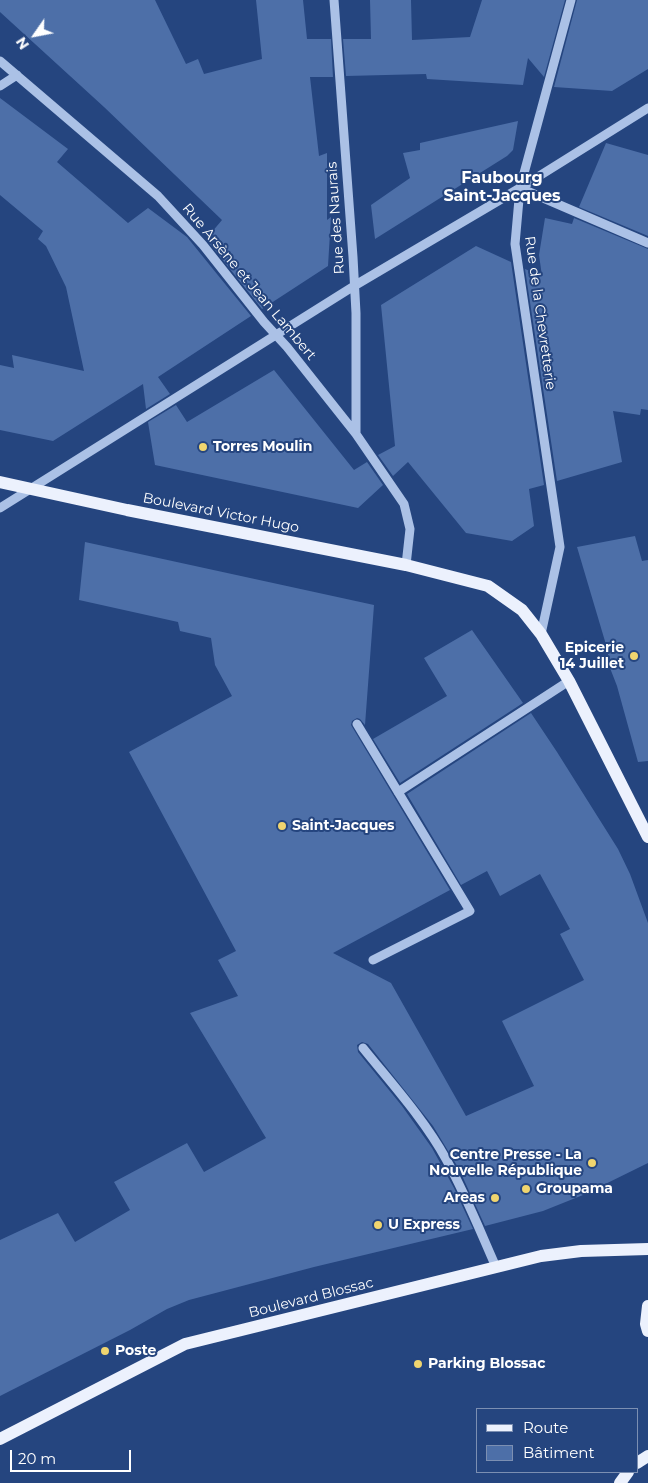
<!DOCTYPE html>
<meta charset="utf-8">
<style>
body{margin:0}
#map{position:relative;width:648px;height:1483px;overflow:hidden;background:#25457f;font-family:Montserrat,sans-serif}
canvas{display:block}
.legend{position:absolute;left:476px;top:1408px;width:162px;height:65px;box-sizing:border-box;background:#25457f;border:1px solid #7c8fb2;margin:0;padding:6px 9px;list-style:none;font-size:15px;color:#fff}
.legend li{display:flex;align-items:center;gap:10px;height:25px}
.legend b{width:25px;border:1px solid #7c8fb2}
.north{position:absolute;left:10px;top:10px;width:50px;height:50px;-webkit-text-stroke:4px #25457f;paint-order:stroke;rotate:237deg;font-size:14px;font-weight:700;line-height:20px;text-align:center;color:#fff}
.north::after{content:'';display:block;margin:auto;width:18px;height:22px;background:#fff;clip-path:polygon(50% 0,100% 100%,50% 72%,0 100%)}
.scale{position:absolute;left:10px;top:1450px;width:121px;height:22px;box-sizing:border-box;border:2px solid #fff;border-top:0;padding-left:6px;font-size:15px;line-height:18px;white-space:nowrap;color:#fff;-webkit-text-stroke:4px #25457f;paint-order:stroke}
</style>
<div id="map">
<canvas width="648" height="1483"></canvas>
<ul class="legend">
<li><b style="height:6px;background:#ecf1fd"></b>Route</li>
<li><b style="height:14px;background:#4d6fa8"></b>Bâtiment</li>
</ul>
<div class="north">N</div>
<div class="scale">20 m</div>
</div>
<script>
const c = document.querySelector('canvas').getContext('2d');
c.lineJoin = 'round';
function fill(path, color) {
  c.fillStyle = color;
  c.fill(path, 'evenodd');
}
function stroke(path, color, width, dash) {
  c.strokeStyle = color;
  c.lineWidth = width;
  c.lineCap = dash ? 'butt' : 'round';
  c.setLineDash(dash || []);
  c.stroke(path);
}
function drawText(font, color, halo, rows, align = 'center') {
  c.font = font + ' Montserrat,sans-serif';
  c.lineWidth = 4;
  c.setLineDash([]);
  c.textBaseline = 'middle';
  c.strokeStyle = halo;
  c.fillStyle = color;
  for (const [text, x, y, turn = 0] of rows) {
    c.save();
    c.translate(x, y);
    c.rotate((+turn || 0) * Math.PI / 180);
    c.textAlign = isNaN(turn) ? turn : align;
    if (halo) c.strokeText(text, 0, 0);
    c.fillText(text, 0, 0);
    c.restore();
  }
}
fill(new Path2D(`
 M 0,0 L 155,0 L 186,64 L 198,59 L 204,74 L 262,59 L 256,0 L 303,0 L 307,39 L 331,39 L 333,77 L 310,77 L 319,156 L 327,153 L 327,220 L 331,217 L 328,266 L 262,309 L 206,239 L 222,220 L 104,107 L 0,12 Z
 M 370,0 L 411,0 L 412,40 L 470,37 L 482,0 L 565,0 L 544,77 L 528,58 L 523,85 L 427,79 L 426,74 L 346,76 L 343,39 L 371,39 Z
 M 577,0 L 648,0 L 648,69 L 612,91 L 554,87 Z
 M 0,98 L 68,149 L 57,162 L 128,223 L 148,208 L 187,237 L 251,316 L 158,377 L 170,394 L 146,409 L 143,384 L 53,441 L 0,430 L 0,365 L 14,368 L 12,355 L 84,371 L 66,287 L 46,246 L 38,239 L 43,231 L 0,195 Z
 M 518,121 L 513,150 L 507,156 L 375,239 L 371,205 L 410,178 L 403,153 L 420,150 L 420,143 Z
 M 606,143 L 648,155 L 648,236 L 579,207 Z
 M 545,218 L 572,224 L 574,218 L 648,249 L 648,410 L 641,409 L 640,415 L 613,411 L 622,462 L 557,481 L 525,269 L 542,276 L 539,255 Z
 M 476,246 L 511,262 L 544,485 L 529,489 L 534,526 L 512,541 L 466,533 L 408,462 L 393,476 L 378,455 L 395,446 L 381,305 Z
 M 274,370 L 354,470 L 367,462 L 383,485 L 358,508 L 155,465 L 148,422 L 176,405 L 187,422 Z
 M 635,536 L 642,561 L 648,560 L 648,761 L 638,762 L 617,686 L 610,668 L 607,648 L 577,547 Z
 M 85,542 L 374,605 L 365,725 L 360,719 L 357,718 L 352,721 L 351,725 L 450,890 L 333,953 L 391,983 L 466,1116 L 534,1086 L 502,1021 L 584,980 L 560,934 L 570,929 L 540,874 L 500,896 L 487,871 L 461,885 L 407,794 L 531,713 L 557,752 L 618,849 L 630,874 L 648,923 L 648,1163 L 583,1195 L 543,1211 L 485,1226 L 459,1169 L 433,1126 L 368,1044 L 362,1042 L 357,1045 L 358,1052 L 402,1106 L 432,1148 L 454,1188 L 473,1229 L 314,1267 L 189,1300 L 167,1309 L 130,1330 L 0,1396 L 0,1240 L 58,1213 L 75,1242 L 130,1210 L 114,1182 L 187,1143 L 204,1172 L 266,1138 L 190,1013 L 238,996 L 218,960 L 236,951 L 129,752 L 232,696 L 215,665 L 211,638 L 180,631 L 178,622 L 79,600 Z
 M 472,630 L 523,703 L 400,783 L 373,739 L 447,696 L 424,658 Z`), '#4d6fa8');
stroke(new Path2D(`
 M 334,0 L 353,257 L 356,313 L 356,434
 M 0,61 L 158,196 L 203,245 L 264,322 L 287,347 L 356,434 L 404,504 L 410,529 L 406,565
 M 0,86 L 17,75
 M 520,188 L 648,243
 M 0,508 L 354,286 L 520,188 L 648,108
 M 541,634 L 560,547 L 515,244 L 520,188 L 571,0
 M 357,724 L 470,911 L 373,960
 M 398,792 L 569,681
 M 363,1048 C 392,1084 424,1119 446,1159 C 465,1193 480,1231 496,1267`), '#abc1e6', 9);
stroke(new Path2D(`
 M 0,482 L 127,510 L 406,565 L 488,586 L 522,610 L 541,634 L 569,681 L 648,837
 M 648,1306 L 646,1324 L 648,1331
 M 0,1439 L 185,1344 L 541,1256 L 581,1251 L 648,1249
 M 637,1463 L 648,1456
 M 620,1483 L 628,1472`), '#ecf1fd', 12);
for (const [x, y, r, color] of [
 [203,447,5,"#f0d56f"],
 [634,656,5,"#f0d56f"],
 [282,826,5,"#f0d56f"],
 [592,1163,5,"#f0d56f"],
 [526,1189,5,"#f0d56f"],
 [495,1198,5,"#f0d56f"],
 [378,1225,5,"#f0d56f"],
 [105,1351,5,"#f0d56f"],
 [418,1364,5,"#f0d56f"]
]) {
  const dot = new Path2D();
  dot.arc(x, y, r, 0, 2 * Math.PI);
  c.fillStyle = color;
  c.fill(dot);
  stroke(dot, '#25457f', 2);
}
drawText('14px', '#fff', '#25457f', [
 ["Rue des Naurais",336,218,-94],
 ["Rue Arsène et Jean Lambert",249,282,50],
 ["Rue de la Chevretterie",540,313,82],
 ["Boulevard Victor Hugo",221,513,11],
 ["Boulevard Blossac",311,1298,-14]
]);
drawText('bold 14px', '#fff', '#25457f', [
 ["Torres Moulin",213,447],
 ["Epicerie",624,648,"right"],
 ["14 Juillet",624,664,"right"],
 ["Saint-Jacques",292,826],
 ["Centre Presse - La",582,1155,"right"],
 ["Nouvelle République",582,1171,"right"],
 ["Groupama",536,1189],
 ["Areas",485,1198,"right"],
 ["U Express",388,1225],
 ["Poste",115,1351],
 ["Parking Blossac",428,1364]
], 'left');
drawText('bold 16px', '#fff', '#25457f', [
 ["Faubourg",502,178],
 ["Saint-Jacques",502,196]
]);
</script>
